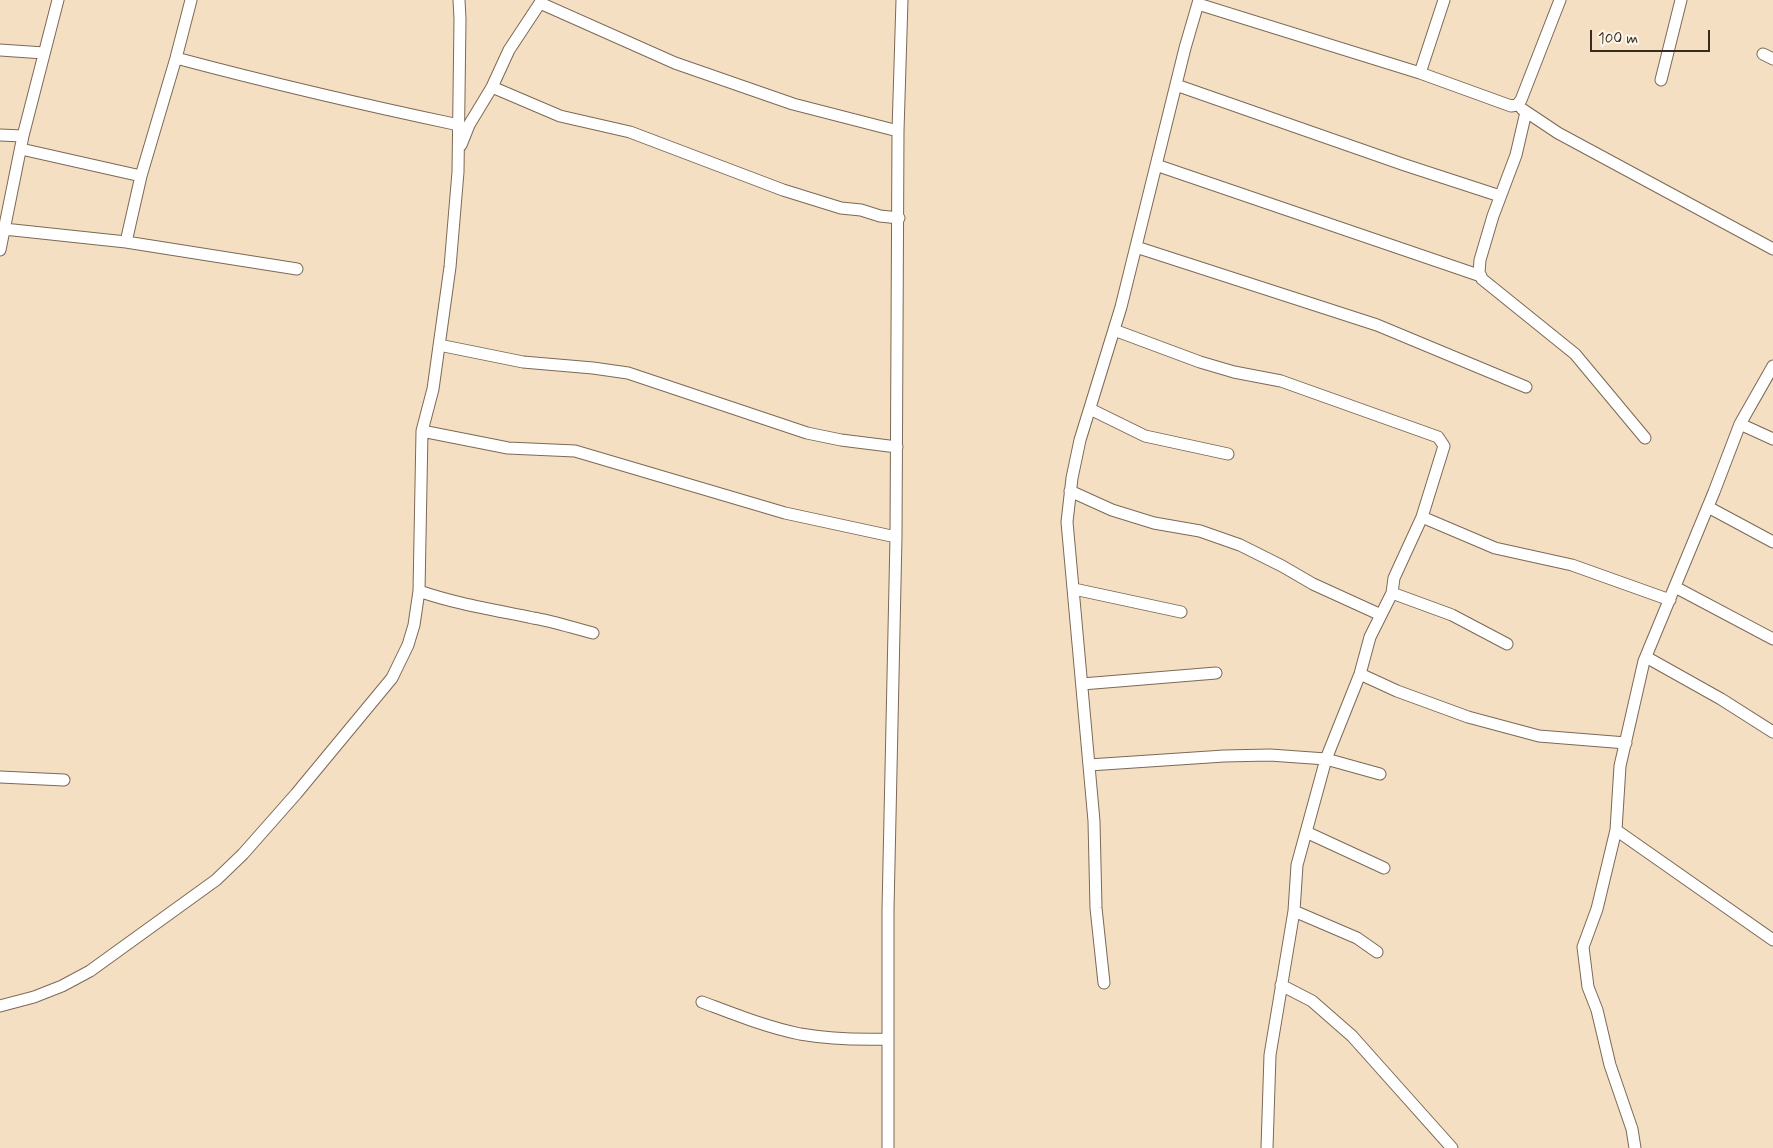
<!DOCTYPE html>
<style>
body{margin:0}
#map{position:relative;width:1773px;height:1148px;overflow:hidden;background:#f4dfc2;font-family:Mynerve,sans-serif}
canvas{display:block}
.scale{position:absolute;left:1590px;top:30px;width:120px;height:22px;box-sizing:border-box;border:2px solid #3b2a1e;border-top:0;padding-left:6px;font-size:15px;line-height:18px;white-space:nowrap;color:#3b2a1e;-webkit-text-stroke:4px #fbf7ec;paint-order:stroke}
</style>
<div id="map">
<canvas width="1773" height="1148"></canvas>
<div class="scale">100 m</div>
</div>
<script>
const c = document.querySelector('canvas').getContext('2d');
c.lineJoin = 'round';
function stroke(path, color, width, dash) {
  c.strokeStyle = color;
  c.lineWidth = width;
  c.lineCap = dash ? 'butt' : 'round';
  c.setLineDash(dash || []);
  c.stroke(path);
}
const minor = new Path2D(`
 M 540,3 L 675,63 L 793,104 L 898,131
 M 1198,4 L 1420,73 L 1511,106 L 1517,105 L 1521,100 L 1560,0
 M 0,50 L 44,53
 M 1763,54 L 1773,59
 M 176,58 C 270,83 364,105 459,125
 M 1420,73 L 1444,0
 M 1661,80 L 1681,0
 M 1176,85 L 1405,165 L 1500,196
 M 492,87 L 560,116 L 630,132 L 783,190 L 841,208 L 861,210 L 880,216 L 899,218
 M 1522,109 L 1558,133 L 1773,249
 M 1526,112 L 1516,155 L 1493,216 L 1480,260 L 1479,273 L 1482,279 L 1575,354 L 1645,438
 M 0,135 L 23,136
 M 461,145 L 469,125 L 492,87 L 509,50 L 542,0
 M 21,149 L 141,176
 M 1156,165 L 1481,276
 M 4,229 L 126,242 L 297,269
 M 126,242 L 141,176 L 176,58 L 191,0
 M 1136,247 L 1377,325 L 1526,387
 M 0,250 L 23,136 L 58,0
 M 1114,330 L 1200,362 L 1234,372 L 1281,381 L 1438,437 L 1444,446 L 1422,517 L 1394,578 L 1392,593 L 1370,637 L 1360,674 L 1326,759 L 1297,865 L 1294,911 L 1270,1055 L 1267,1148
 M 439,345 L 523,362 L 593,368 L 628,373 L 807,433 L 841,440 L 897,447
 M 1090,409 L 1145,436 L 1228,454
 M 1740,424 L 1773,439
 M 422,431 L 508,448 L 575,451 L 785,513 L 896,537
 M 1070,491 L 1112,510 L 1154,523 L 1200,531 L 1240,545 L 1282,566 L 1313,584 L 1381,615
 M 1708,507 L 1773,542
 M 1422,517 L 1495,548 L 1572,565 L 1670,600
 M 1675,587 L 1773,639
 M 1074,589 L 1181,612
 M 419,591 C 456,604 495,610 533,618 C 553,621 573,628 593,633
 M 1392,593 L 1452,615 L 1507,644
 M 1646,657 L 1721,699 L 1773,732
 M 1360,674 L 1397,691 L 1468,717 L 1539,736 L 1626,743
 M 1082,684 L 1216,673
 M 1089,765 L 1224,756 L 1270,755 L 1326,759 L 1380,774
 M 0,777 L 64,780
 M 1616,830 L 1773,940
 M 1306,832 L 1384,868
 M 1294,911 L 1357,938 L 1377,952
 M 1104,983 L 1096,908 L 1094,821 L 1067,522 L 1072,478 L 1080,440 L 1121,307 L 1185,48 L 1199,0
 M 1281,985 L 1312,1001 L 1352,1036 L 1452,1148
 M 702,1002 C 734,1014 766,1027 800,1034 C 830,1039 859,1040 888,1039
 M 0,1006 L 34,997 L 62,986 L 90,971 L 216,880 L 243,854 L 296,794 L 392,678 L 408,645 L 414,625 L 419,591 L 422,431 L 433,389 L 450,267 L 458,172 L 460,19 L 459,0
 M 888,1148 L 888,910 L 896,537 L 898,131 L 902,0
 M 1635,1148 L 1632,1129 L 1610,1065 L 1597,1010 L 1588,987 L 1583,947 L 1597,909 L 1616,830 L 1620,766 L 1644,661 L 1714,492 L 1740,424 L 1773,366`);
stroke(minor, '#7c6957', 13);
stroke(minor, '#fff', 11);
</script>
